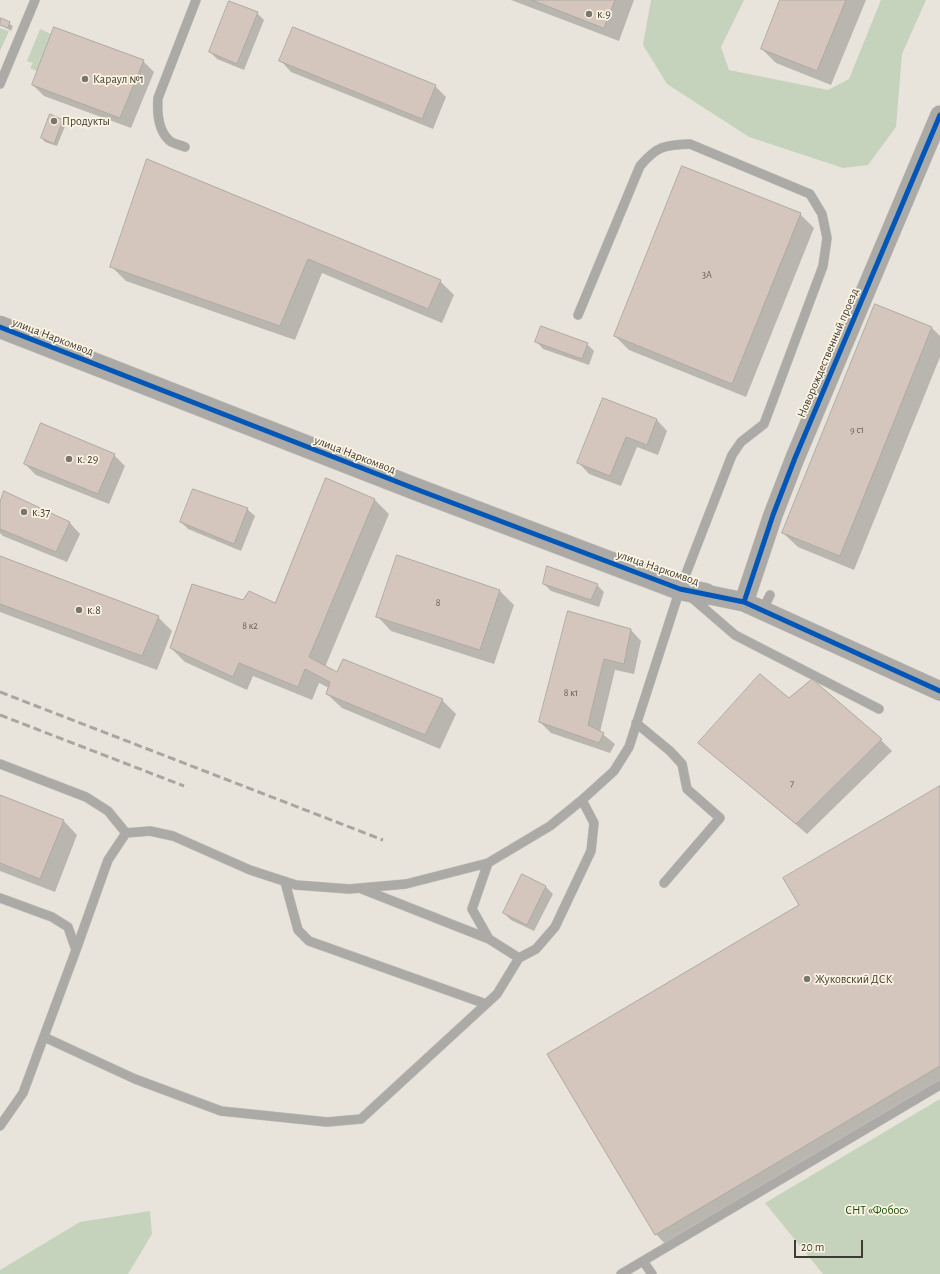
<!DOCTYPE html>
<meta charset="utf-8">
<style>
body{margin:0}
#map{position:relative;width:940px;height:1274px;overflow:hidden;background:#e8e4db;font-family:"Alegreya Sans",sans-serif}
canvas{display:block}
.scale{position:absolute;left:794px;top:1240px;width:69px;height:18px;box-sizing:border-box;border:2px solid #3e3b34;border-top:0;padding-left:5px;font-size:12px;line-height:14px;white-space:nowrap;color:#3e3b34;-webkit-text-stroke:3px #fcf4e2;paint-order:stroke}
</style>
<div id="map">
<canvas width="940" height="1274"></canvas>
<div class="scale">20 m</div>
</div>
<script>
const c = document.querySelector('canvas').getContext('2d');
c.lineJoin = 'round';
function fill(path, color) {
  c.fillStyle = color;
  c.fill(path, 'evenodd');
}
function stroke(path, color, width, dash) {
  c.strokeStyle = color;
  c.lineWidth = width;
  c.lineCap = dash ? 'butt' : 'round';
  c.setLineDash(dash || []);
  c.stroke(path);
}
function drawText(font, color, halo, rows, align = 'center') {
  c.font = font + ' "Alegreya Sans",sans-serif';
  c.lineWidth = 3.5;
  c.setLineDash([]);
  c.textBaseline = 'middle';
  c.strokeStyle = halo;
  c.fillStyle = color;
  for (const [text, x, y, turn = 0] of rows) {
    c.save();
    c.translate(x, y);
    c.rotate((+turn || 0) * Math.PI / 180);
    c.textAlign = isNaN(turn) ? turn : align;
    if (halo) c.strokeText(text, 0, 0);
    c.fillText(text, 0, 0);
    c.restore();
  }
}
fill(new Path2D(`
 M 651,0 L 744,0 L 721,47 L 729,70 L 828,90 L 849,79 L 881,0 L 926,0 L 902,54 L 896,127 L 868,165 L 843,168 L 749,137 L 667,84 L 643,45 Z
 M 0,28 L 9,31 L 0,51 Z
 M 40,29 L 51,34 L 37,71 L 30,68 L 33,63 L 27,61 Z
 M 940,1099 L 940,1274 L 823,1274 L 765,1203 Z
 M 150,1211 L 152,1234 L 128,1274 L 0,1274 L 0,1270 L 80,1222 Z`), '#c5d3bd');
fill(new Path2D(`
 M 511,0 L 634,0 L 619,41 Z
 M 781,0 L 866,0 L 831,85 L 776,63 L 762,49 Z
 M 257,13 L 264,20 L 244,70 L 217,59 L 210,52 Z
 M 1,19 L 13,26 L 11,31 L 0,24 Z
 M 143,61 L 154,72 L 131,128 L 44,96 L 33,85 Z
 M 281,61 L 435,86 L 446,97 L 433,129 L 291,72 Z
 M 63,121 L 66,124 L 57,146 L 45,142 L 42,138 Z
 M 147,160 L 440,281 L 454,295 L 442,323 L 322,273 L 295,340 L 126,281 L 112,267 Z
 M 800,214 L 814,228 L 746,397 L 629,350 L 615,336 Z
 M 875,305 L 932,328 L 940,336 L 940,357 L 854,570 L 798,547 L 783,533 Z
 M 536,341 L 587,344 L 594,351 L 589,365 L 543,349 Z
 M 603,399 L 657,420 L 667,431 L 658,455 L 637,447 L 621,486 L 589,474 L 579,463 Z
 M 114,455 L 125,466 L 109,504 L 36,475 L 25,464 Z
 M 327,479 L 375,500 L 389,514 L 325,667 L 337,673 L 442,700 L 456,714 L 440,749 L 342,708 L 327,694 L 329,688 L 319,683 L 312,700 L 253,676 L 247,690 L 185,662 L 171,648 L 244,601 L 275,604 Z
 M 5,492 L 70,523 L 80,534 L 67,562 L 3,536 L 0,533 L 0,505 Z
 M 247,509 L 255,516 L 241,551 L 188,529 L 181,522 Z
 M 398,556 L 500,591 L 514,605 L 494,664 L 391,631 L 377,616 Z
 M 0,557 L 158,617 L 172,631 L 157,670 L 0,612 Z
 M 544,584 L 597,585 L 604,592 L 599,607 L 551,591 Z
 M 631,630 L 641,641 L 634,674 L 615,670 L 600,732 L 615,744 L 610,753 L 551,733 L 540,722 Z
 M 789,700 L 881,740 L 892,751 L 807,834 L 700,743 Z
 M 940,787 L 940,1083 L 666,1245 L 656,1234 L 800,905 Z
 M 0,796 L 63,820 L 77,835 L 55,892 L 0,871 Z
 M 546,887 L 553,894 L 534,931 L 511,920 L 504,913 Z`), '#0003');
const building = new Path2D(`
 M 532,0 L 615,0 L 604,28 Z
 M 780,0 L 846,0 L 817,71 L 761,49 Z
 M 229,1 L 258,12 L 237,64 L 209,52 Z
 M 1,18 L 10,22 L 8,28 L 0,25 Z
 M 54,27 L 144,60 L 120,118 L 32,85 Z
 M 293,27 L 436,85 L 422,119 L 279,61 Z
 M 50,114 L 63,120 L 54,144 L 41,138 Z
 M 147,159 L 441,280 L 428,309 L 308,259 L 280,326 L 110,267 Z
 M 682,166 L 801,213 L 732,384 L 614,336 Z
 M 875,304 L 932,327 L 840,556 L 782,533 Z
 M 541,326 L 588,343 L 582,359 L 535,342 Z
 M 603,398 L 657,419 L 647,445 L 626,437 L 610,476 L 577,463 Z
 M 41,423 L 115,454 L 98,494 L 24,464 Z
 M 326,478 L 375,499 L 309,657 L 337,672 L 343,659 L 443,699 L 425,735 L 326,694 L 330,682 L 305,669 L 298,687 L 239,663 L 233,677 L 170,648 L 192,584 L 243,600 L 249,591 L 275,603 Z
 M 193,489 L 248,508 L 234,544 L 180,522 Z
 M 4,491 L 70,522 L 56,552 L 0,529 L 0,502 Z
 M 397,555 L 500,590 L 480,650 L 376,617 Z
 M 0,556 L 159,616 L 142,656 L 0,604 Z
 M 547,566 L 598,584 L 591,600 L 543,584 Z
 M 568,611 L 631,629 L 624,664 L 604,659 L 588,725 L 604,733 L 599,743 L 539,722 Z
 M 760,674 L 789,698 L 812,679 L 882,739 L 796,824 L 698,743 Z
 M 940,786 L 940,1066 L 655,1235 L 547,1054 L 799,905 L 783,878 Z
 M 0,795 L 64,820 L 40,879 L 0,863 Z
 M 522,874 L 546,886 L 527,925 L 503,913 Z`);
fill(building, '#d4c6bd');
stroke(building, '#aea9a2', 1);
const service = new Path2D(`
 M 0,84 L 35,0
 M 185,147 C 181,145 174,144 170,141 C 158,131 157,112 158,98 L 196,0
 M 691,597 L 735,635 L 879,709
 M 762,611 L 770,595
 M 636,723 L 670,751 L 682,764 L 687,789 L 720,818 L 664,883
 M 0,764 L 86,797 L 108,811 L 126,833
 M 285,882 L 298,930 L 309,941 L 486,1004
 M 362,889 L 489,939
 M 0,898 L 52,917 L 68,927 L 76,950 L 23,1093 L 0,1126
 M 76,950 L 108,860 L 126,833 L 150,831 L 173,836 L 250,870 L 296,885 L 349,889 L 406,884 L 488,863
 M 519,958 L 536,949 L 555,927 L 591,851 L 594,823 L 582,800
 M 44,1037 L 135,1079 L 221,1111 L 327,1122 L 361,1119 L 497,994 L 519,958 L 489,939 L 472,909 L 488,863 L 550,826 L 582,800 L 614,771 L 629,747 L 680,589 L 732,455 L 741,442 L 764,424 L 823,266 L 827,238 L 822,214 L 810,194 L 690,144 C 664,145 657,146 640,166 L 578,315
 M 643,1261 L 652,1274
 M 621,1274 L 940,1085`);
const minor = new Path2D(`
 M 705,594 L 744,602 L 940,691
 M 744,602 L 773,515 L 795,458 L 940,115`);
const tertiary = new Path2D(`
 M 0,327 L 413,488 L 680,589 L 705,594`);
stroke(service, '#c5c1ba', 10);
stroke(minor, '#c5c1ba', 20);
stroke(tertiary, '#c5c1ba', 23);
stroke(service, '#abaaa7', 9);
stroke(minor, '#abaaa7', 19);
stroke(tertiary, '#abaaa7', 22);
stroke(new Path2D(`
 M 0,692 L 383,840
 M 0,715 L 184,786`), '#a8a6a0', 3, [8, 4]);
stroke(new Path2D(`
 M 0,327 L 413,488 L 680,589 L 744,602 L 940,691
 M 744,602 L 773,515 L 795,458 L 940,115`), '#0057b8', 5);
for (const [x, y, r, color] of [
 [589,14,4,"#7a766e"],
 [85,79,4,"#7a766e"],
 [54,121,4,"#7a766e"],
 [69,459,4,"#7a766e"],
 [24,512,4,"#7a766e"],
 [79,610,4,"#7a766e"],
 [807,979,4,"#7a766e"]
]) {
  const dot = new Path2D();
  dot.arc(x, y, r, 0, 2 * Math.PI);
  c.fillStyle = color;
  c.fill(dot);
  stroke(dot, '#fcf4e2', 1.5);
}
drawText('10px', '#645e56', null, [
 ["3А",707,275],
 ["9 с1",857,430],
 ["8",438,603],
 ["8 к2",250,626],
 ["8 к1",571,693],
 ["7",792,784]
]);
drawText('12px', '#3e3b34', '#fcf4e2', [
 ["к.9",597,14],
 ["Караул №1",93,79],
 ["Продукты",62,121],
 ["к. 29",77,459],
 ["к.37",32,512],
 ["к.8",87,610],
 ["Жуковский ДСК",815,979]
], 'left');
drawText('12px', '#3e3b34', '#fcf4e2', [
 ["улица Наркомвод",53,337,21],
 ["Новорождественный проезд",828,353,-67],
 ["улица Наркомвод",355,455,21],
 ["улица Наркомвод",658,568,19]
]);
drawText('12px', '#124e0a', '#fcf4e2', [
 ["СНТ «Фобос»",877,1210]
]);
</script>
